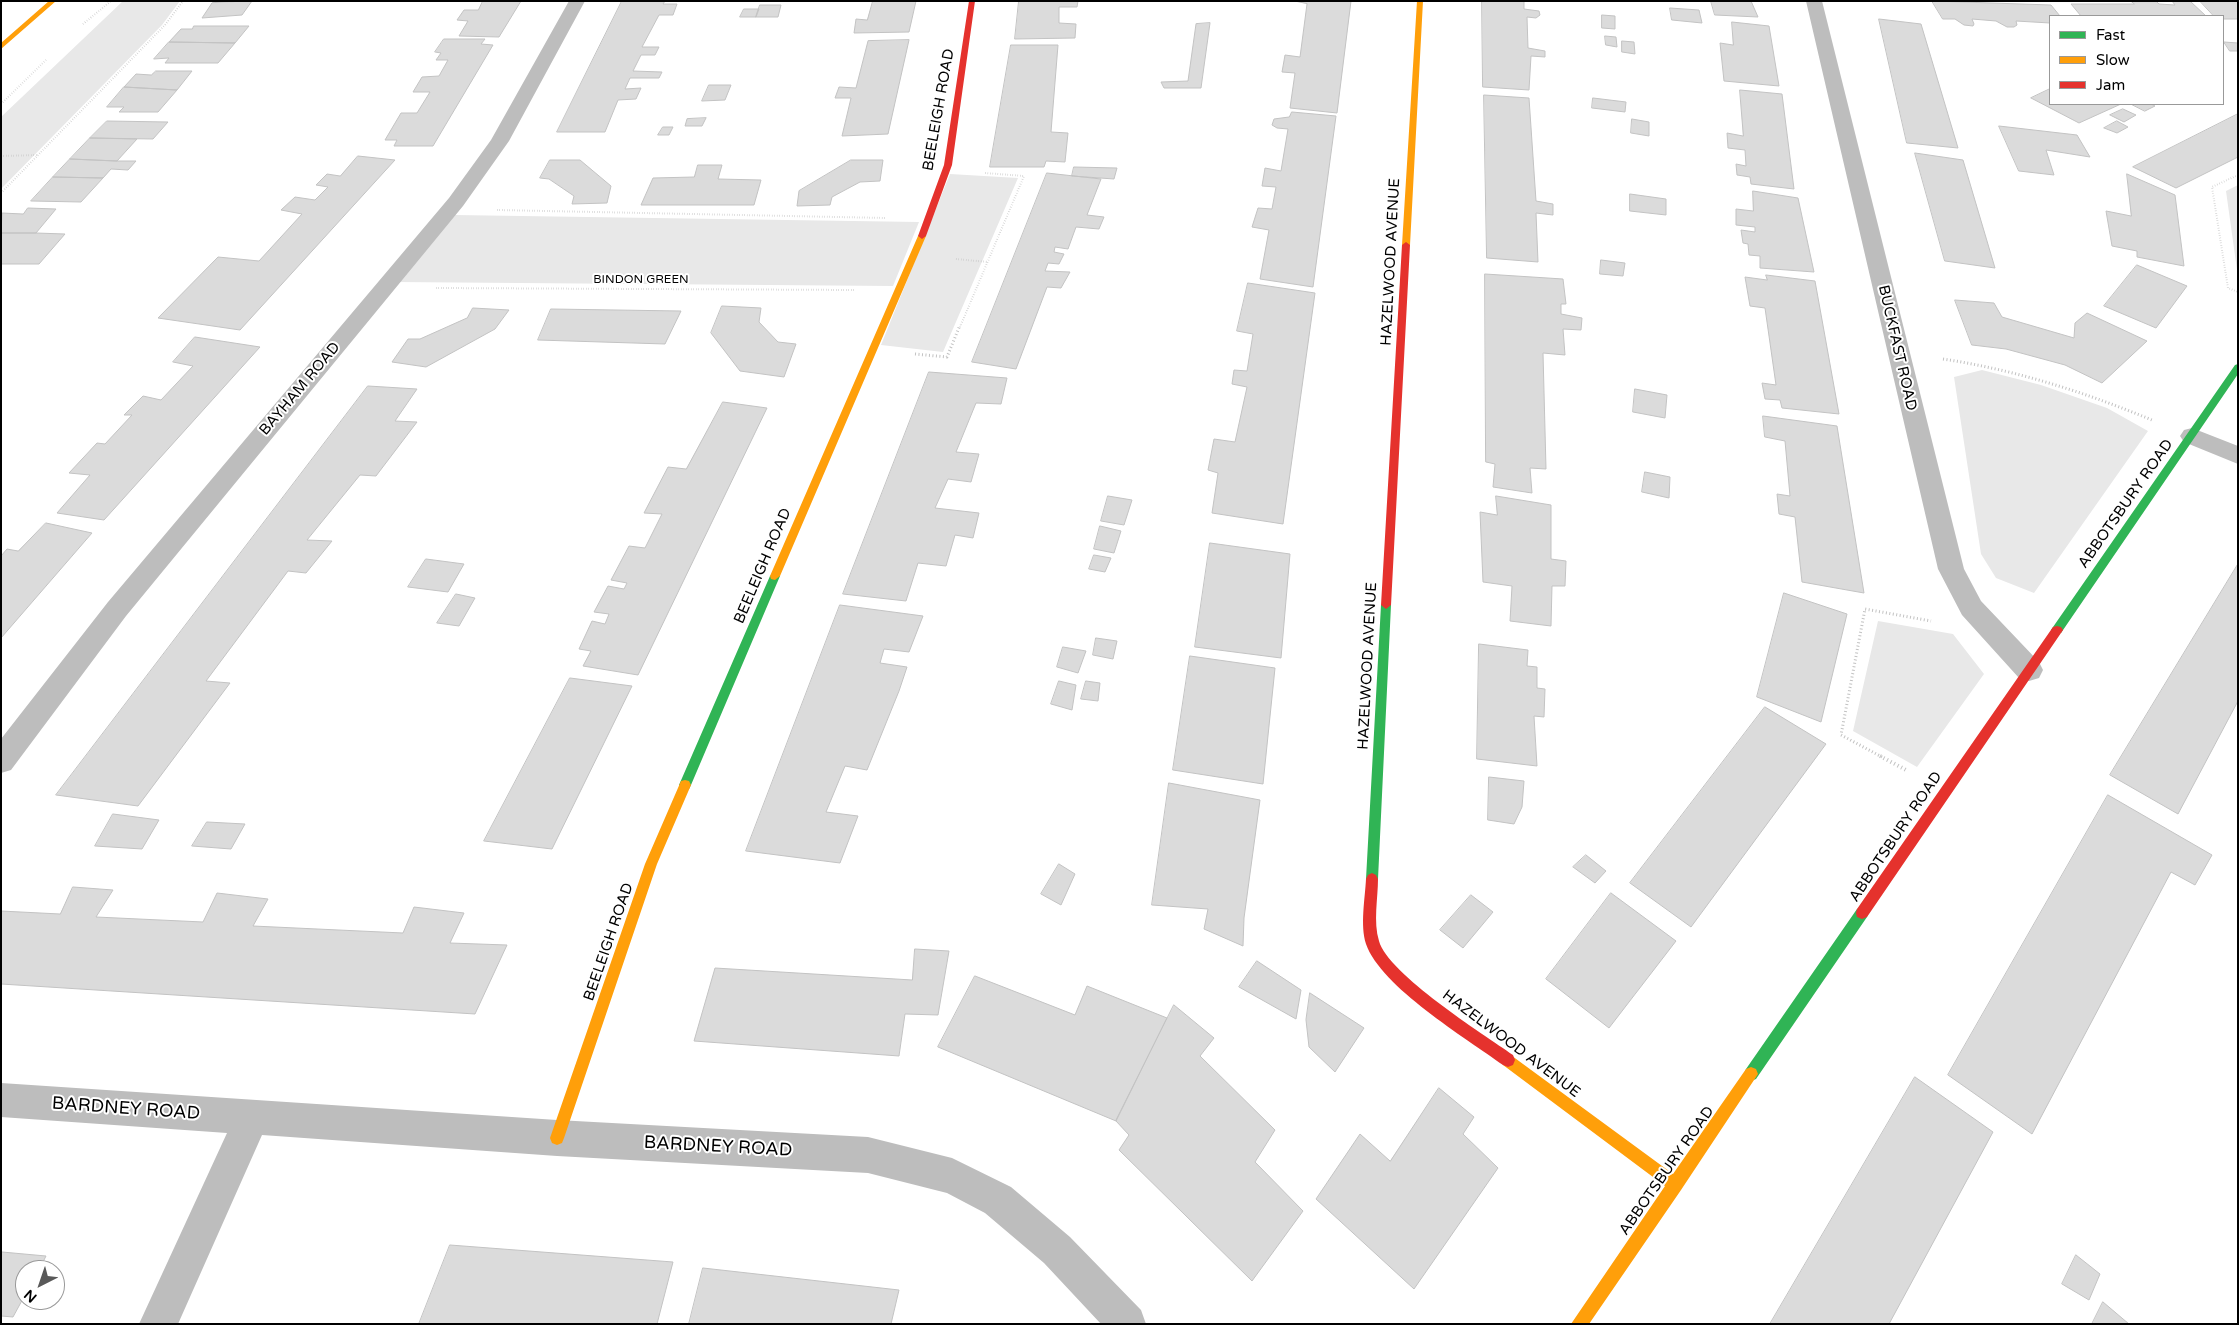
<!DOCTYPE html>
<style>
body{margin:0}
#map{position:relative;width:2239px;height:1325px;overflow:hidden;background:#fff;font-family:"Varela Round",sans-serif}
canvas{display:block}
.frame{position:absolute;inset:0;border:2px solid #000;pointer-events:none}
.legend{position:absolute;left:2049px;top:15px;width:175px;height:90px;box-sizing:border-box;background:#fff;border:1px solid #999;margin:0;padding:6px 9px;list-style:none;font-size:15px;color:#000}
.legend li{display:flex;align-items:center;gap:10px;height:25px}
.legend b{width:25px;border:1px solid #999}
.north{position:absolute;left:15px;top:1260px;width:50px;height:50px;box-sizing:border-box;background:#fff;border:1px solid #999;border-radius:50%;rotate:221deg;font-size:14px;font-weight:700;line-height:20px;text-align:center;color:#000}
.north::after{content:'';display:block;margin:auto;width:18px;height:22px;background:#595959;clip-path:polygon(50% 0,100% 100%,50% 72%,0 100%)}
</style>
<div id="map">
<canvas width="2239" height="1325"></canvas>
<div class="frame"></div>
<ul class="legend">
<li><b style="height:6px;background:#30b455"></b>Fast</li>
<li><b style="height:6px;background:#ff9f0a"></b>Slow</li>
<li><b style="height:6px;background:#e5322d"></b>Jam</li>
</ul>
<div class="north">N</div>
</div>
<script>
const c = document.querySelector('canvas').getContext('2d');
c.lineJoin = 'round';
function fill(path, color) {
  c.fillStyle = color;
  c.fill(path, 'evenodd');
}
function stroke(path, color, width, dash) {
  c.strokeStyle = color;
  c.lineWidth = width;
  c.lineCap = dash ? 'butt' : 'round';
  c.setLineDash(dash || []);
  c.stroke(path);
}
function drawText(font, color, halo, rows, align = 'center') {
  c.font = font + ' "Varela Round",sans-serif';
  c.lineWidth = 4;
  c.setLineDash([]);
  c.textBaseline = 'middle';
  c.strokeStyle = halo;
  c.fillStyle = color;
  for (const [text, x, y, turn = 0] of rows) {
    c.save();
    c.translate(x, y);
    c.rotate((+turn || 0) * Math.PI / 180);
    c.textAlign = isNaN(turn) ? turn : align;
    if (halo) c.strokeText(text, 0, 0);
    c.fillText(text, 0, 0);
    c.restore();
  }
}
fill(new Path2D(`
 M 123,1 L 180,1 L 162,25 L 1,189 L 1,117 Z
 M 950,174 L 1018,178 L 943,352 L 881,345 Z
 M 2238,185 L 2238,277 L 2226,191 Z
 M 455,215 L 919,222 L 893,286 L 395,282 Z
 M 1982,370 L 2041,385 L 2107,408 L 2148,431 L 2034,593 L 1996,578 L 1981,554 L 1954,377 Z
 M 1878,621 L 1953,634 L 1984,674 L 1917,767 L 1853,731 Z`), '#e8e8e8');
const building = new Path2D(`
 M 252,1 L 242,15 L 202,18 L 212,3 Z
 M 483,1 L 521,1 L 499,37 L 459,36 L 468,21 L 457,20 L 464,10 L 478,10 Z
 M 622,1 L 665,1 L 663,4 L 677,4 L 673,15 L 659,15 L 642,47 L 659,47 L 655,55 L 641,55 L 633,71 L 662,72 L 659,78 L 630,78 L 625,89 L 641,88 L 636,99 L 618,100 L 605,132 L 557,132 Z
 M 873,1 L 916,1 L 909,32 L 854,33 L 856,19 L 867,20 Z
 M 1019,1 L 1078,1 L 1077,7 L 1059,7 L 1059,23 L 1076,24 L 1075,38 L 1015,39 Z
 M 1295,1 L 1351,1 L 1337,113 L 1290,108 L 1295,73 L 1282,72 L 1285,55 L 1300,57 L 1307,4 Z
 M 1482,1 L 1524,1 L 1524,9 L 1539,11 L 1540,15 L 1536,18 L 1527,17 L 1528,48 L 1545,51 L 1545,57 L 1531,56 L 1529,90 L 1483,87 Z
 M 1711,1 L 1751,1 L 1758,17 L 1715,15 Z
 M 1932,1 L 2051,5 L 2060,16 L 2050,16 L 2050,23 L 2016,21 L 2017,25 L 2014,27 L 2007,27 L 1996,21 L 1972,19 L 1974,24 L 1973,26 L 1964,25 L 1955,19 L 1943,19 Z
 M 2131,1 L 2156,1 L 2159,4 L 2175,5 L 2172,1 L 2190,1 L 2206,16 L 2081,16 L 2071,4 L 2134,4 Z
 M 2200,1 L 2238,1 L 2238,19 L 2223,19 L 2223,16 L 2214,16 Z
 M 760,5 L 781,5 L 778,17 L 756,17 Z
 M 1670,8 L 1699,10 L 1702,23 L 1672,20 Z
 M 744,9 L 759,9 L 756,17 L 740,17 Z
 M 1602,15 L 1615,16 L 1615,29 L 1602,28 Z
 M 1879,19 L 1921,24 L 1958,148 L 1907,143 Z
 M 1732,22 L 1769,26 L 1779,86 L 1724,81 L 1720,43 L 1733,45 Z
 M 1210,23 L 1201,88 L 1164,88 L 1161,82 L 1188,81 L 1196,24 Z
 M 194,26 L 249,26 L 235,43 L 169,42 L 181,29 L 192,29 Z
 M 1605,36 L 1616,37 L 1617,47 L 1606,45 Z
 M 444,39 L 485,39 L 481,44 L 493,45 L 433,146 L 394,146 L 397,140 L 385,140 L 401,113 L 417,113 L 430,92 L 413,92 L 422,77 L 439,76 L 448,60 L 436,60 L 441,53 L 435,52 Z
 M 909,40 L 888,134 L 842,136 L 851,98 L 835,98 L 839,87 L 856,88 L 868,41 Z
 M 1622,41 L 1634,42 L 1635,54 L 1622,52 Z
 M 169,42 L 235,43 L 218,63 L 165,63 L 169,58 L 154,59 Z
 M 2224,42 L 2238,43 L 2238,51 L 2230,51 Z
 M 1011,45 L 1058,45 L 1051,132 L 1068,133 L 1065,162 L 1046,161 L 1044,167 L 990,167 Z
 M 156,71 L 192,71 L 177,90 L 124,87 L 136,74 L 151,75 Z
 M 709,85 L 731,85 L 725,100 L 702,101 Z
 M 124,87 L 177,90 L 158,112 L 119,112 L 124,107 L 107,107 Z
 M 2050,89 L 2050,104 L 2121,104 L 2079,123 L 2031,98 Z
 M 1740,90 L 1782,94 L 1794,189 L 1751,184 L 1750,177 L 1737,175 L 1736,164 L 1746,166 L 1745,150 L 1728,148 L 1727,133 L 1743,136 Z
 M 1484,95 L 1529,98 L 1536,201 L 1553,204 L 1553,215 L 1536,213 L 1538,262 L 1487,258 Z
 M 1593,98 L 1626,102 L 1625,112 L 1592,108 Z
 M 2131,104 L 2151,104 L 2155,106 L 2145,111 Z
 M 2123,109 L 2136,115 L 2124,122 L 2110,115 Z
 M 1292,112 L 1336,116 L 1313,287 L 1260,279 L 1269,230 L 1252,227 L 1258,208 L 1272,209 L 1276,187 L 1262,186 L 1265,168 L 1281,171 L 1288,129 L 1277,128 L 1272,125 L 1274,119 L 1289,117 Z
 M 2238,114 L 2238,157 L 2176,188 L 2133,167 Z
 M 706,118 L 702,126 L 685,126 L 687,119 Z
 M 1632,119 L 1649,122 L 1649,136 L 1631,133 Z
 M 107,121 L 168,122 L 153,139 L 90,138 Z
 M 2117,121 L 2128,127 L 2117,133 L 2104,128 Z
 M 1999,126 L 2077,135 L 2090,157 L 2046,150 L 2054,175 L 2019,171 Z
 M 663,127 L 673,127 L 669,135 L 658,135 Z
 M 90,138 L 137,139 L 117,161 L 70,159 Z
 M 1915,153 L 1963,160 L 1995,268 L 1945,261 Z
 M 358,156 L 395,160 L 240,330 L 158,318 L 218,257 L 259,261 L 302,214 L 281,210 L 295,197 L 315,200 L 328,187 L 316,185 L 327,174 L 340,176 Z
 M 70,159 L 117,161 L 136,161 L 128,170 L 111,169 L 103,178 L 53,177 Z
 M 550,160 L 580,160 L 611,186 L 607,203 L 572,204 L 574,196 L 549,179 L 540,178 Z
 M 851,160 L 883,160 L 880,181 L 860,182 L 832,197 L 830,205 L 797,206 L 799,191 Z
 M 698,165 L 722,165 L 718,179 L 761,180 L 754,205 L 641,205 L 653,178 L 694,177 Z
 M 1074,167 L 1117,168 L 1114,179 L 1072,176 Z
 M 1047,173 L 1101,179 L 1087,215 L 1104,217 L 1099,229 L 1076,227 L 1068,249 L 1055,247 L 1054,252 L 1064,254 L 1059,264 L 1048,263 L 1045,271 L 1070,272 L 1061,288 L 1047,287 L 1016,369 L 972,362 Z
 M 2127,174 L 2175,195 L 2184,266 L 2137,257 L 2137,251 L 2112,246 L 2106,211 L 2131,216 Z
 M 53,177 L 103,178 L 81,202 L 31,201 Z
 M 1753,191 L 1798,198 L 1814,272 L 1760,268 L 1760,256 L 1749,255 L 1748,244 L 1743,243 L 1741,230 L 1755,232 L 1755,227 L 1736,225 L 1736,209 L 1753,211 Z
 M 1630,194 L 1666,199 L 1666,215 L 1630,211 Z
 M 28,208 L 56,209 L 36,233 L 1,233 L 2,213 L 23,214 Z
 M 1,233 L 36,233 L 65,234 L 39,264 L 1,264 Z
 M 1601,260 L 1625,263 L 1623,276 L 1600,274 Z
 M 2137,265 L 2187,286 L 2156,328 L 2104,306 Z
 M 1485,274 L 1563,279 L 1566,304 L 1561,304 L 1561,314 L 1582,318 L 1581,330 L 1563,329 L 1565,355 L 1543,353 L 1546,469 L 1530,468 L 1532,493 L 1493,487 L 1495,464 L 1486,462 Z
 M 1766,275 L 1815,281 L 1839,414 L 1782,408 L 1780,400 L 1765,399 L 1762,383 L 1776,385 L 1765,308 L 1750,306 L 1745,277 L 1767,280 Z
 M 1248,283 L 1315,293 L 1283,524 L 1212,513 L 1218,473 L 1208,470 L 1214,439 L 1235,442 L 1247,387 L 1232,384 L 1234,370 L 1247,371 L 1253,334 L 1237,331 Z
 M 1955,300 L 1994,303 L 2002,317 L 2074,338 L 2075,323 L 2087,313 L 2147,341 L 2102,383 L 2065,365 L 2006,349 L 1972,345 Z
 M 722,306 L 761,308 L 759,322 L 778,342 L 796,344 L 784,377 L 740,371 L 711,333 Z
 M 473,308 L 509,310 L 495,329 L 426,367 L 392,362 L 408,339 L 420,339 L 467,318 Z
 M 551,309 L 681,311 L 665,344 L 538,340 Z
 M 195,337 L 260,347 L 104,520 L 57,513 L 90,475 L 69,473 L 97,443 L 105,444 L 132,415 L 124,415 L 143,396 L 161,400 L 193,366 L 173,362 Z
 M 929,372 L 1007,378 L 1001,404 L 976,403 L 956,452 L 979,454 L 971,482 L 948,479 L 935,508 L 979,513 L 973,538 L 955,535 L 946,566 L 918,563 L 906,601 L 843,594 Z
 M 368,386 L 417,389 L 395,421 L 417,422 L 376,476 L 360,475 L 307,540 L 332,541 L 306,573 L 288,571 L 206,681 L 230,683 L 138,806 L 56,795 Z
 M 1635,389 L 1667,395 L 1665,418 L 1633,412 Z
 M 723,402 L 767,408 L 638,675 L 583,666 L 591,651 L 579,649 L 592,621 L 605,624 L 609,614 L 594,612 L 608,586 L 624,589 L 627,583 L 611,580 L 629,546 L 645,548 L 662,514 L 644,513 L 668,467 L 686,469 Z
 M 1763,416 L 1837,426 L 1864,593 L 1802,582 L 1795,517 L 1779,514 L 1777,494 L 1790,496 L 1785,441 L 1765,437 Z
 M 1645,472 L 1670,477 L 1669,498 L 1642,492 Z
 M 1108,496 L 1132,500 L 1124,525 L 1101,521 Z
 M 1496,496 L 1551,505 L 1551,559 L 1566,561 L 1565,586 L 1552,586 L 1551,626 L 1510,621 L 1512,586 L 1483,582 L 1480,512 L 1497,515 Z
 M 46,523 L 92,533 L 1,638 L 1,556 L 7,549 L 18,551 Z
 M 1100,526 L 1121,531 L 1114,553 L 1094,549 Z
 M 1210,543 L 1290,554 L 1281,658 L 1195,647 Z
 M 1094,555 L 1111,558 L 1105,572 L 1089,569 Z
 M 426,559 L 464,564 L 448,592 L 408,587 Z
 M 2238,564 L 2238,701 L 2178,814 L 2110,775 Z
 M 1784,593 L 1847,614 L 1821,722 L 1757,697 Z
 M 456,594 L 475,598 L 459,626 L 437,623 Z
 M 840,605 L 923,616 L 909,652 L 884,649 L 880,663 L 907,667 L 899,691 L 867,770 L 845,766 L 826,812 L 858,816 L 840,863 L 746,851 Z
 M 1096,638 L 1117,641 L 1113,659 L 1093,655 Z
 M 1479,644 L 1528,650 L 1527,666 L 1537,667 L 1537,688 L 1545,689 L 1544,717 L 1534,716 L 1537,766 L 1477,759 Z
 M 1063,647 L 1086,651 L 1078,673 L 1057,667 Z
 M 1190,656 L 1275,668 L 1263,784 L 1173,770 Z
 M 570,678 L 632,686 L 552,849 L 484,841 Z
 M 1059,681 L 1076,685 L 1072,710 L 1051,704 Z
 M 1086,681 L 1100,683 L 1098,701 L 1081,699 Z
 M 1765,707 L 1826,744 L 1691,927 L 1630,883 Z
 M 1489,777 L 1524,781 L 1522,807 L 1514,824 L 1488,820 Z
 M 1169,783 L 1260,800 L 1244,918 L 1243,946 L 1204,929 L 1208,909 L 1152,905 Z
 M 2108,795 L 2212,855 L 2195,885 L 2171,872 L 2032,1134 L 1948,1075 Z
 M 113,814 L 159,820 L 142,849 L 95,846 Z
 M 207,822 L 245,824 L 231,849 L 192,846 Z
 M 1586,855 L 1606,871 L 1595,883 L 1573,867 Z
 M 1059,864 L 1075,874 L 1061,905 L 1041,894 Z
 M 73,887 L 113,890 L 96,917 L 203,922 L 217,893 L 268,899 L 253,926 L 403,933 L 414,907 L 464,913 L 450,943 L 507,945 L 475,1014 L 1,984 L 1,911 L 60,914 Z
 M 1611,893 L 1676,941 L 1609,1028 L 1546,979 Z
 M 1471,895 L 1493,912 L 1463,948 L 1440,930 Z
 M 915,949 L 949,951 L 938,1015 L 905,1014 L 899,1056 L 694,1041 L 715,968 L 912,980 Z
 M 1257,961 L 1301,990 L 1296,1019 L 1239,987 Z
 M 975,976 L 1075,1015 L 1087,986 L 1167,1018 L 1116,1121 L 938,1047 Z
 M 1310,993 L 1364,1028 L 1335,1072 L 1309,1047 L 1306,1020 Z
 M 1174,1005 L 1214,1038 L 1200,1056 L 1275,1130 L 1255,1162 L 1303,1211 L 1252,1281 L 1119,1150 L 1129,1135 L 1116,1121 Z
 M 1915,1077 L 1993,1132 L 1889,1324 L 1770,1324 Z
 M 1439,1088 L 1474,1117 L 1463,1134 L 1498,1168 L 1414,1289 L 1316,1199 L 1360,1134 L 1390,1161 Z
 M 450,1245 L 673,1262 L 657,1324 L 419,1324 Z
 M 2,1252 L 46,1256 L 39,1270 L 25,1270 L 25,1295 L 13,1317 L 1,1316 Z
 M 2076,1255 L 2100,1274 L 2089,1300 L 2062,1284 Z
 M 703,1268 L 899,1290 L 891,1324 L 689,1324 Z
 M 2103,1302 L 2129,1324 L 2092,1324 Z`);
fill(building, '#dbdbdb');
stroke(building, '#c3c3c3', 1);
stroke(new Path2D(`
 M 83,24 L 111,1
 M 1,104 L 46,60
 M 1,156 L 38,155
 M 2238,175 L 2212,187 L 2228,288 L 2238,292
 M 1,193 L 165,25 L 183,1
 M 497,210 L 886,218
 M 956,259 L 988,262
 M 436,288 L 855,290
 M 960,327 L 1024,176 L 985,173`), '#c2c2c2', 2, [0.5, 2]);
stroke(new Path2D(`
 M 915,354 L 947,357 L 960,325
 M 1943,359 C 2016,370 2084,392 2152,420
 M 1882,757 L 1841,735 L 1865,609 L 1931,621`), '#c2c2c2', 3, [1, 2.5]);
stroke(new Path2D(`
 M 1880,756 L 1906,770`), '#c2c2c2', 4, [1, 3]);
fill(new Path2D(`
 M 569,1 L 585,1 L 509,141 L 463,206 L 126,616 L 11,770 L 1,773 L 1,739 L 108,602 L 449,198 L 491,140 Z
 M 1806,1 L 1822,1 L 1964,569 L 1981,601 L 2039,662 L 2043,670 L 2039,678 L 2029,681 L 2019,678 L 1962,615 L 1938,569 Z
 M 2192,428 L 2238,446 L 2238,464 L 2184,442 L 2180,436 L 2184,430 Z
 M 1,1083 L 557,1120 L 868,1137 L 952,1158 L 1011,1187 L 1070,1237 L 1141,1310 L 1146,1324 L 1101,1324 L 1044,1263 L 985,1213 L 947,1193 L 868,1173 L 557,1156 L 262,1135 L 178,1324 L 139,1324 L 227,1133 L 1,1117 Z`), '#bdbdbd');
fill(new Path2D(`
 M 2238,364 L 2238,374 L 2061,633 L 2053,633 L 2051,630 L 2053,627 L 2235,365 Z
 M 775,572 L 780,576 L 691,785 L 689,789 L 685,790 L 681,789 L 679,785 L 770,576 Z
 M 1386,601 L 1391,605 L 1378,879 L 1376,883 L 1372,885 L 1368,883 L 1366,879 L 1381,605 Z
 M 1862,907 L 1867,909 L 1868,913 L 1867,917 L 1756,1079 L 1751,1081 L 1746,1079 L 1744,1074 L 1746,1069 L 1857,909 Z`), '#30b455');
fill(new Path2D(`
 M 49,1 L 56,1 L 1,49 L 1,43 Z
 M 1417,1 L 1423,1 L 1410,245 L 1406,248 L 1402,245 Z
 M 922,233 L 926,236 L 780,576 L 775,580 L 771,579 L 770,576 L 918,236 Z
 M 685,780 L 689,781 L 691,785 L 657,864 L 564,1138 L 562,1143 L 557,1145 L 552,1143 L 550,1138 L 645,864 L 681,781 Z
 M 1508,1053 L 1673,1174 L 1746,1069 L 1751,1067 L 1756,1069 L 1758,1074 L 1681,1190 L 1589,1324 L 1571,1324 L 1665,1186 L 1503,1065 L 1501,1060 L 1503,1055 Z`), '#ff9f0a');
fill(new Path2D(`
 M 969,1 L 975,1 L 952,165 L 926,236 L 922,239 L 918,236 L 944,165 Z
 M 1406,242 L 1410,245 L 1391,605 L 1386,609 L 1381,605 L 1402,245 Z
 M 2057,626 L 2061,627 L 2063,630 L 2061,633 L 1867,917 L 1862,919 L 1857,917 L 1856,913 L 1857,909 L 2053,627 Z
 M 1372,873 L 1376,875 L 1378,879 C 1378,898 1373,922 1379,941 C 1388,974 1483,1034 1513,1055 L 1515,1060 L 1513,1065 L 1508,1067 L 1503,1065 C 1466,1038 1381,987 1366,944 C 1360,925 1365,899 1366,879 L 1368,875 Z`), '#e5322d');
drawText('12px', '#000', '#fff', [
 ["BINDON GREEN",641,280]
]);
drawText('15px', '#000', '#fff', [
 ["BEELEIGH ROAD",939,110,-80],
 ["HAZELWOOD AVENUE",1391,262,-87],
 ["BUCKFAST ROAD",1897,348,77],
 ["BAYHAM ROAD",300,389,-50],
 ["ABBOTSBURY ROAD",2126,504,-55],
 ["BEELEIGH ROAD",763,566,-67],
 ["HAZELWOOD AVENUE",1368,666,-87],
 ["ABBOTSBURY ROAD",1896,837,-56],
 ["BEELEIGH ROAD",609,942,-71],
 ["HAZELWOOD AVENUE",1511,1044,37],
 ["ABBOTSBURY ROAD",1667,1171,-55]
]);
drawText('18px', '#000', '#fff', [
 ["BARDNEY ROAD",126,1109,4],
 ["BARDNEY ROAD",718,1147,3]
]);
</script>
